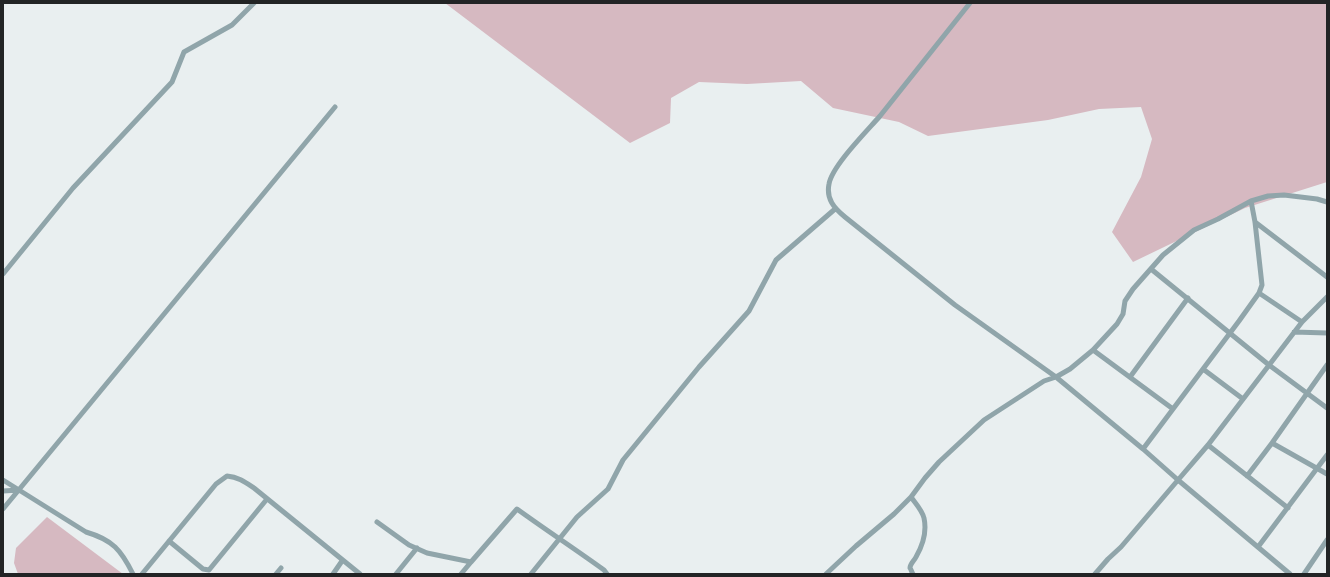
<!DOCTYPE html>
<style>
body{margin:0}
#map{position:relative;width:1330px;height:577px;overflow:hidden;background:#e9eff0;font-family:"Alegreya Sans",sans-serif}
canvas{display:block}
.frame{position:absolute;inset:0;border:4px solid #222425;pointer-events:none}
</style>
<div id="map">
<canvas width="1330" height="577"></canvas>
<div class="frame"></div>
</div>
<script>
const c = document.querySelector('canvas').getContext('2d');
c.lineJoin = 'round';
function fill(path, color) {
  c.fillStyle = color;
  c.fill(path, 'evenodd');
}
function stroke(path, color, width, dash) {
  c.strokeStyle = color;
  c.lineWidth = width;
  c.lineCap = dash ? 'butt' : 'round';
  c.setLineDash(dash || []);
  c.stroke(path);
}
fill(new Path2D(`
 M 445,3 L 1327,3 L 1327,182 L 1245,208 L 1133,262 L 1112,232 L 1141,177 L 1152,139 L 1141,107 L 1099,109 L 1048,120 L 928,136 L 899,122 L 833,108 L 801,81 L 747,84 L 699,82 L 671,98 L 670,123 L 630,143 Z
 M 47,517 L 123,574 L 18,574 L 14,563 L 16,548 Z`), '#d6b9c1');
stroke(new Path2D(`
 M 970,3 C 940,41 910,78 880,116 C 867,131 832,166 829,184 C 826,199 834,208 845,217 L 955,305 L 1056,377 L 1143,449 L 1178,480 L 1290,574
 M 1255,222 L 1327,277
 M 1151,269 L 1269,365 L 1327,408
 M 3,274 L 73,188 L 172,82 L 184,52 L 232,25 L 254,3
 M 1259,293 L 1302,322
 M 1294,332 L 1327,333
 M 1093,350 L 1173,409
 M 1203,369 L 1243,399
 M 1130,377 L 1188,298
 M 1272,443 L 1327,474
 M 1208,445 L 1288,508
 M 1143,449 L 1239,321 L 1259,293 L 1262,285 L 1255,222 L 1251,201
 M 1247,476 L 1272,443 L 1327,365
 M 3,480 L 86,532 C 113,540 121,550 133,574
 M 3,491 L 19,490
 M 911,497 C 916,504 922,510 924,518 C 927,532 923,545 916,557 C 914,561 910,564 910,568 C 911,569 912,573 913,574
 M 3,509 L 335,107
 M 377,522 L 409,545 L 427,553 L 471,562 L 517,509 C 546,530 575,549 604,570 L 607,574
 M 169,541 L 203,569 L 209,570 L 267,499
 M 1258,547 L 1327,455
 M 142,574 L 216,484 L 227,476 C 238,477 245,482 254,488 L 360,574
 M 276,574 L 281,568
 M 333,574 L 342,561
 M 396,574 L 417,548
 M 461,574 L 471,562
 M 531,574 L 577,517 L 608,489 L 623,460 L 699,367 L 749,311 L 776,260 L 835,209
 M 826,574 L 856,546 L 894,514 L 911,497 L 925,478 L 939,462 L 984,420 L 1044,381 L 1056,377 L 1070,369 L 1093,350 L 1117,324 L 1123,314 L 1125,301 L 1133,289 L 1163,255 L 1194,230 L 1218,219 L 1251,201 L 1268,196 L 1284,195 L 1317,199 L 1327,202
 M 1095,574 L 1108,559 L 1121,547 L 1178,480 L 1208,445 L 1302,322 L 1327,297
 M 1304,574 L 1327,540`), '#90a5aa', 5);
</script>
